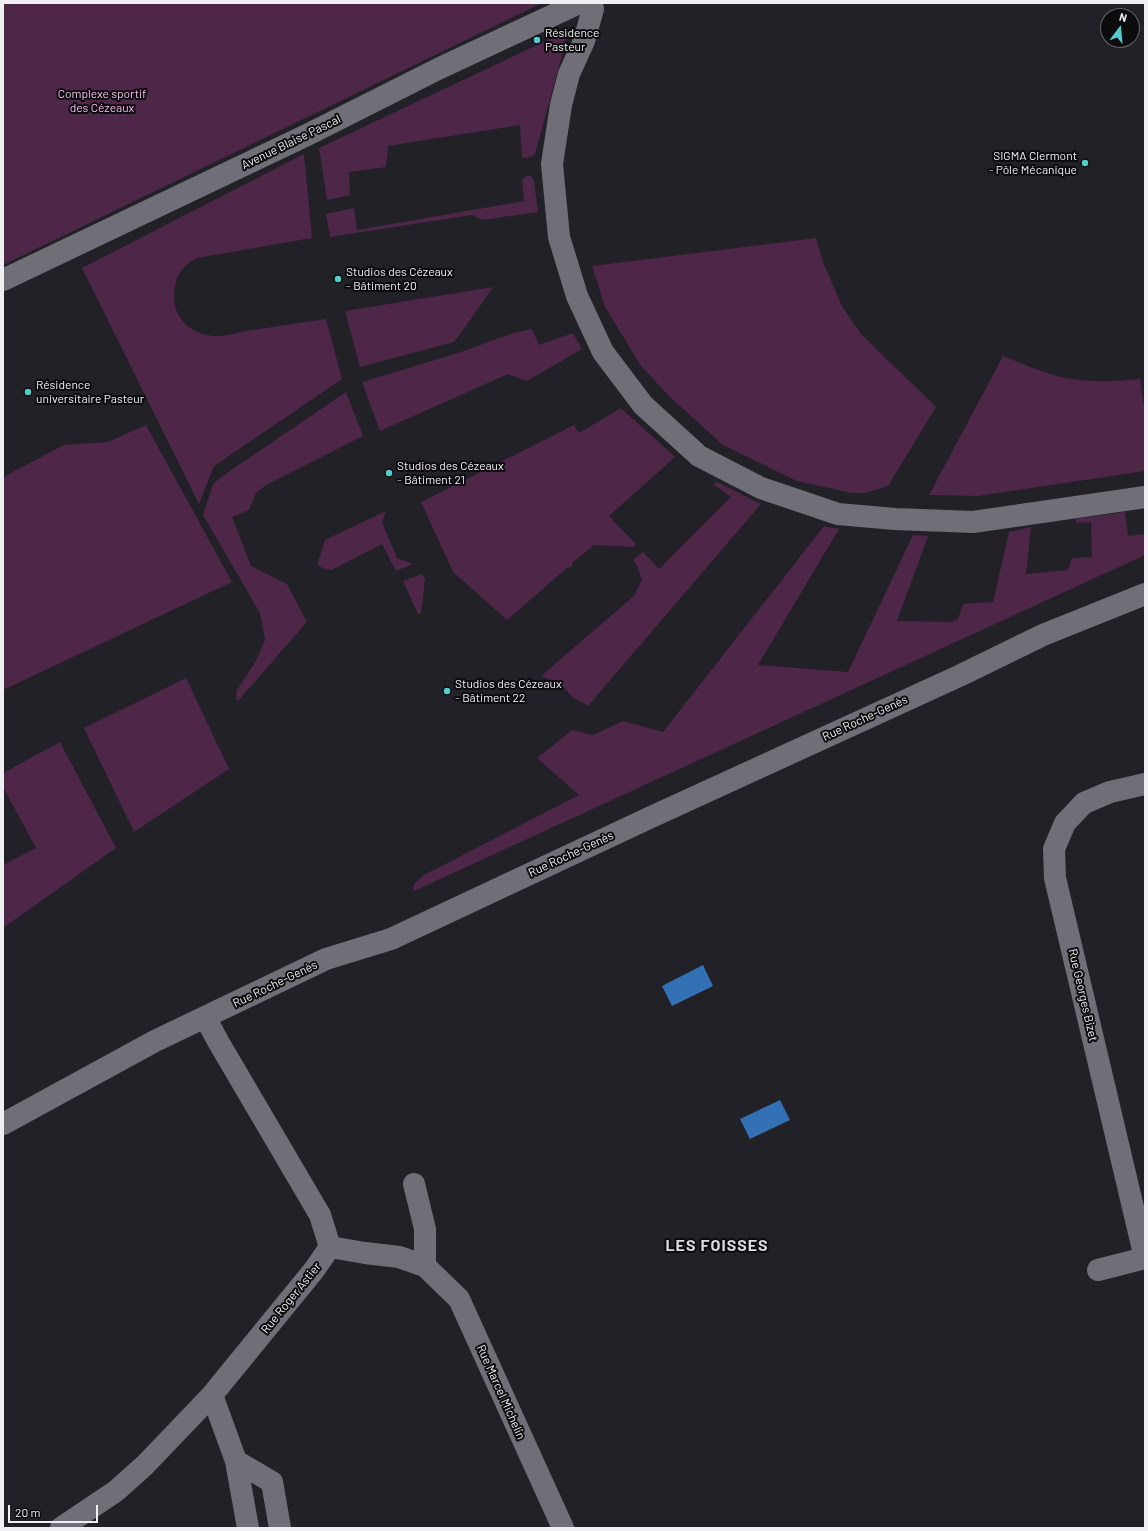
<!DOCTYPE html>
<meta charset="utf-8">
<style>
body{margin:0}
#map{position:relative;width:1148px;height:1531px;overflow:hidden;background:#222128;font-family:Barlow,sans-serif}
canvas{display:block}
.frame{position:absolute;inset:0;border:4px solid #f0eff4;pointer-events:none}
.north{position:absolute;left:1100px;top:8px;width:40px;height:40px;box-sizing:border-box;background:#0c0b0e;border:1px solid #67666a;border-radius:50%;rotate:16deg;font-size:11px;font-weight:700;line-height:16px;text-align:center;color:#f0eff4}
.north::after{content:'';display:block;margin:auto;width:14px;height:18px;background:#53cdcb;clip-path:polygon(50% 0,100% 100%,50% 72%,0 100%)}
.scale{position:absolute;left:8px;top:1505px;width:90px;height:18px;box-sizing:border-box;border:2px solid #f0eff4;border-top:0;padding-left:5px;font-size:12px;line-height:14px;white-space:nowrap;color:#f0eff4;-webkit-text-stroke:3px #0c0b0e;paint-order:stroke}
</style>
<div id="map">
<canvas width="1148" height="1531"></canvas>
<div class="frame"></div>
<div class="north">N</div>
<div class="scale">20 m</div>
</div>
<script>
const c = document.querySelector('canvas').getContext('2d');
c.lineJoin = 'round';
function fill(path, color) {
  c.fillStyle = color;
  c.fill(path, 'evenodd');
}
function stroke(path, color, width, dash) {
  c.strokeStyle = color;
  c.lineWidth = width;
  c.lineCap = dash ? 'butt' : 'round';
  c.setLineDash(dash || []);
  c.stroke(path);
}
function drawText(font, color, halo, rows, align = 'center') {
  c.font = font + ' Barlow,sans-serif';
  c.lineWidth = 4;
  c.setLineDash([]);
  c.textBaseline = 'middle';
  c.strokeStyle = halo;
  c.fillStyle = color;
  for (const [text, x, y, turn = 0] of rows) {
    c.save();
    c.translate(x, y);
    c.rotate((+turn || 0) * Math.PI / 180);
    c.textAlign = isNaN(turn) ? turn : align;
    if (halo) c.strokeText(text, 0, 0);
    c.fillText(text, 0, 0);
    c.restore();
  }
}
fill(new Path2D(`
 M 3,3 L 542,3 L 3,265 Z
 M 569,30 L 535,154 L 531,157 L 522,158 L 520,125 L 388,146 L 386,167 L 349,172 L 350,195 L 327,200 L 319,148 Z
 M 304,154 L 312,238 L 197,258 C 181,267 176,275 174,294 C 172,317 192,335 213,336 C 224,337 236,333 247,331 C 273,327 299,323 326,319 L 342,379 L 214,466 L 199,504 L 82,268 Z
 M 526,176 L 531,176 L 534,181 L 538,212 L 482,220 L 472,215 L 330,237 L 326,214 L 354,208 L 357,230 L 524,201 L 522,180 Z
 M 816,238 L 823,262 L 842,306 L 861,334 L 936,407 L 888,486 L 865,493 L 852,493 L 797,481 L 723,445 L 670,397 L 641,366 L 605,307 L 592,266 Z
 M 493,287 L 471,319 L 454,342 L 360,367 L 345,311 Z
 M 532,329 L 539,345 L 573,333 L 582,349 L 527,381 L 508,374 L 380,431 L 362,382 L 458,353 L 513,333 Z
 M 1003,356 C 1019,362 1034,369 1050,374 C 1077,383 1112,382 1140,379 L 1145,412 L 1145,471 L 978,496 L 929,495 Z
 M 346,392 L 363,436 L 266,485 L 256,493 L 249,510 L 232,517 L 251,566 L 287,584 L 307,622 L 238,701 L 236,699 L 237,690 L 256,661 L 265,640 L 260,613 L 203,515 L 213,484 L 221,477 Z
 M 621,408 L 675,457 L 609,516 L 636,544 L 633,547 L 594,545 L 572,563 L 572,567 L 568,567 L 507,620 L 453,572 L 421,502 L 574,425 L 579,433 Z
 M 146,425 L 232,582 L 3,690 L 3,478 L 9,474 L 64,445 L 108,442 Z
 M 717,482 L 761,504 L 588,706 L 572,697 L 560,683 L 541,676 L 634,596 L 642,580 L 637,565 L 633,560 L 643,552 L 659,569 L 731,497 L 713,484 Z
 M 386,511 L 382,522 L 397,558 L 413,564 L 396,571 L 382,544 L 332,570 L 325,569 L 317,565 L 325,540 Z
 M 1125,512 L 1128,536 L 1145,534 L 1145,555 L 414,891 L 413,888 L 415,883 L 424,875 L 579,795 L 537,758 L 572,730 L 593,735 L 623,721 L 663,732 L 824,526 L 839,529 L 758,665 L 848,672 L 913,535 L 928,536 L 897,621 L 952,622 L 958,619 L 963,604 L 993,602 L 1009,532 L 1031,527 L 1026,574 L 1068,570 L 1072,558 L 1092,557 L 1091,522 L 1076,523 L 1076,519 Z
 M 422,574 L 425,579 L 421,613 L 418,614 L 403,581 Z
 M 186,678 L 229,769 L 134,832 L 84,728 Z
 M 60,742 L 116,848 L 3,928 L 3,865 L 36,848 L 3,787 L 3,773 Z`), '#4d2648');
fill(new Path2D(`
 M 703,965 L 713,986 L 672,1006 L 662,986 Z
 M 780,1100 L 790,1120 L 750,1139 L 740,1119 Z`), '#3470b4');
stroke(new Path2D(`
 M 592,3 L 593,9 L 584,41 L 569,74 L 561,105 L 552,164 L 559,237 L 577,296 L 603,352 L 643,405 L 699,456 L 761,488 L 838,514 L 895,519 L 973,522 L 1145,497
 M 3,280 L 309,134 L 440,68 L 579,3
 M 1145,784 L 1110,792 L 1084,803 L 1065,823 L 1054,849 L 1055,878 L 1145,1258
 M 3,1124 L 155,1041 L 326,959 L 391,939 L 649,818 L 959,676 L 1043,635 L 1145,594
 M 414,1184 L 425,1229 L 425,1266
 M 330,1247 L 365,1253 L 399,1257 L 425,1266 L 459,1299 L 563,1528
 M 1098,1270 L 1145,1258
 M 212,1395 L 236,1461 L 248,1528
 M 236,1461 L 272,1482 L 280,1528
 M 61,1528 L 116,1491 L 145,1465 L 212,1395 L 314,1270 L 330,1247 L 320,1215 L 219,1043 L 205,1017`), '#706f77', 22);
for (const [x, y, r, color] of [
 [537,40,4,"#53cdcb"],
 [1085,163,4,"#53cdcb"],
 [338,279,4,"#53cdcb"],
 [28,392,4,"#53cdcb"],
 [389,473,4,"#53cdcb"],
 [447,691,4,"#53cdcb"]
]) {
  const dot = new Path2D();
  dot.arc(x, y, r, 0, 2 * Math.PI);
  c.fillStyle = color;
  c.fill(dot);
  stroke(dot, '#0c0b0e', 1.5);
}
drawText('12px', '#f0eff4', '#0c0b0e', [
 ["Résidence",545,33],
 ["Pasteur",545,47],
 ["SIGMA Clermont",1077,156,"right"],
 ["- Pôle Mécanique",1077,170,"right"],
 ["Studios des Cézeaux",346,272],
 ["- Bâtiment 20",346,286],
 ["Résidence",36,385],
 ["universitaire Pasteur",36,399],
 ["Studios des Cézeaux",397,466],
 ["- Bâtiment 21",397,480],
 ["Studios des Cézeaux",455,684],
 ["- Bâtiment 22",455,698]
], 'left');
drawText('12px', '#f9beef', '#0c0b0e', [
 ["Complexe sportif",102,94],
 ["des Cézeaux",102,108]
]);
drawText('12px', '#f0eff4', '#0c0b0e', [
 ["Avenue Blaise Pascal",291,142,-26],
 ["Rue Roche-Genès",865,718,-25],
 ["Rue Roche-Genès",571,854,-25],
 ["Rue Roche-Genès",275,984,-26],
 ["Rue Georges Bizet",1083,995,77],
 ["Rue Roger Astier",291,1298,-51],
 ["Rue Marcel Michelin",501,1392,66]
]);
c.letterSpacing = '1px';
drawText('bold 16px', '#dddce5', '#0c0b0e', [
 ["LES FOISSES",717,1246]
]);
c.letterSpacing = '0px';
</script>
